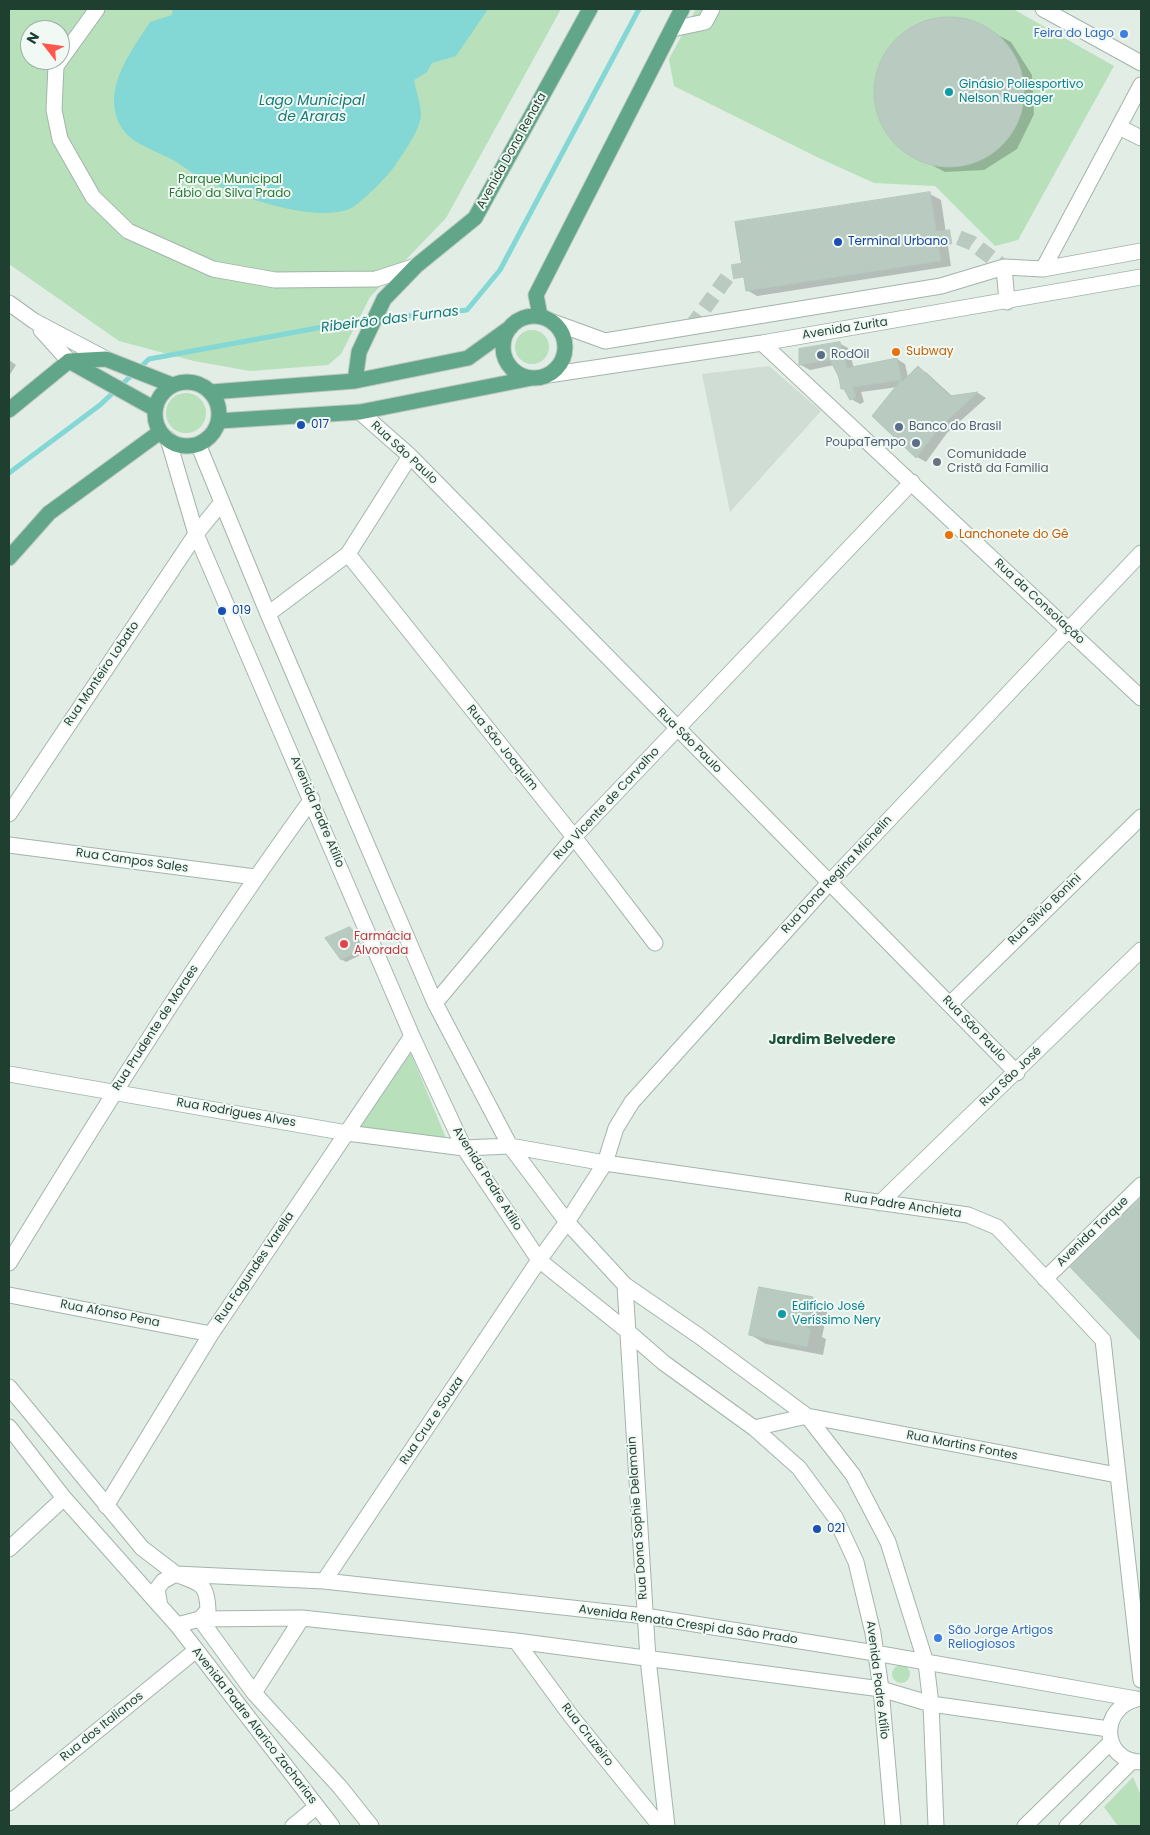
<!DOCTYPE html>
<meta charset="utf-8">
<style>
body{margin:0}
#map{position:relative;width:1150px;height:1835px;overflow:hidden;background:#e1ede5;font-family:Poppins,sans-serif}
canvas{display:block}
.frame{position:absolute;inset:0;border:10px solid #1f3f31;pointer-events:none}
.north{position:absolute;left:20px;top:20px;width:50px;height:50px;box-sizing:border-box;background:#f1f9f4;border:1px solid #9dafa6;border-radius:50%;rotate:300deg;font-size:14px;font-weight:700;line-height:20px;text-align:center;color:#1f3f31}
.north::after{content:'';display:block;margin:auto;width:18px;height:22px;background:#fe584d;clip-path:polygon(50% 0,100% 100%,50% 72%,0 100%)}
</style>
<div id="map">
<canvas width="1150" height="1835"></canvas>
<div class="frame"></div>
<div class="north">N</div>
</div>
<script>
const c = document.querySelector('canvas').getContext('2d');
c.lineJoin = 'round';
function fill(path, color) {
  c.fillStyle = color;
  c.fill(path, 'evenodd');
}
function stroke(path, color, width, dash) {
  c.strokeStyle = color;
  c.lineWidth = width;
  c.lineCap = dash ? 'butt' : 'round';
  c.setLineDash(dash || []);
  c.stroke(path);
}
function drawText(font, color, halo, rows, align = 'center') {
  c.font = font + ' Poppins,sans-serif';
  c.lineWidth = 4;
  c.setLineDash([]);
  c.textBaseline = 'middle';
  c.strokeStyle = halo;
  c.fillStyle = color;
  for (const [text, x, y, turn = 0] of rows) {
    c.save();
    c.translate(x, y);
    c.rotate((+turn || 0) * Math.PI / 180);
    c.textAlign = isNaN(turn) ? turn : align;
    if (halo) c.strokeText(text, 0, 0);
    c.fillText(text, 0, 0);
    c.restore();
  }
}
fill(new Path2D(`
 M 769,366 L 821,411 L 730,512 L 702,374 Z`), '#cfddd4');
fill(new Path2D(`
 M 9,9 L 561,9 L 446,218 L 370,297 L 341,354 L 328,365 L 250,371 L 194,361 L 119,341 L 9,264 ZM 30,30 L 60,30 L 60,60 L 30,60 Z
 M 696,9 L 1013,9 L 1114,66 L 1018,240 L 995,246 L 935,186 L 874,183 L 819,158 L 674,86 L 669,59 Z
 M515 347a17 17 0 1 1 34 0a17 17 0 1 1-34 0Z
 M166 413a20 20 0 1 1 40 0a20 20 0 1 1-40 0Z
 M 410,1051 L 446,1138 L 358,1127 Z
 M892 1674a9 9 0 1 1 18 0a9 9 0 1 1-18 0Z
 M 1133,1777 L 1141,1796 L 1141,1826 L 1118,1826 L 1104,1807 Z`), '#b7e0bb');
fill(new Path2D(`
 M 173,9 L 488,9 L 456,56 L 432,63 L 427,72 L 414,80 C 416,91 420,102 421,113 C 422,127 404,152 396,164 C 390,174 358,207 347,210 C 308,222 233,195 198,176 C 188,171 180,163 169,158 C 146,146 121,141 115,111 C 109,78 134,48 150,22 L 172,15 Z`), '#83d7d4');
fill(new Path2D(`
 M 965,18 L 1011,42 L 1032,75 L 1034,114 L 1017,149 L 984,170 L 945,172 L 899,148 L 878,115 L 876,77 L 894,42 L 926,20 Z
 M 930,194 L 941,200 L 951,266 L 757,296 L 747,290 Z
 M 839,343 L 848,348 L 854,368 L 897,359 L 905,364 L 908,377 L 918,368 L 927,373 L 953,397 L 978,393 L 986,398 L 947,433 L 926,462 L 917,457 L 874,415 L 898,387 L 861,392 L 864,402 L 860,404 L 851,399 L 847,391 L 842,388 L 834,365 L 810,370 L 801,365 L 800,350 Z
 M 9,360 L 16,365 L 9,376 Z
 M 350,928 L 355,931 L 365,953 L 346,962 L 341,959 Z
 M 1141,1200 L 1141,1339 L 1072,1267 Z
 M 812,1299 L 828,1308 L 822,1337 L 826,1339 L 823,1355 L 766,1344 L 751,1335 Z`), '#0003');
stroke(new Path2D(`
 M 9,473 L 100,405 L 149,359 L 350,322 L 467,310 L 500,270 L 639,9`), '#83d7d4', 5);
const building = new Path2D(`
 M874 92a75 75 0 1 1 150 0a75 75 0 1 1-150 0Z
 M 930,192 L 941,261 L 746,291 L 735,222 Z
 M 840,342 L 847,368 L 897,358 L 902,382 L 918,366 L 950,396 L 978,392 L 938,429 L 916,458 L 872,416 L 901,380 L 853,387 L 856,397 L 850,400 L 844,389 L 841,389 L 839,377 L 830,360 L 799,365 L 799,349 Z
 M 350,927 L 361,950 L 341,960 L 325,938 Z
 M 1141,1198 L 1141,1341 L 1070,1267 Z
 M 759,1287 L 813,1297 L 807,1328 L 811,1329 L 807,1347 L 749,1335 Z`);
fill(building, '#b9cbc0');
stroke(building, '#b2c7bb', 1);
stroke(new Path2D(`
 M 691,327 L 731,272 L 955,236 L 972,243 L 1004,267`), '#bacac1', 15, [15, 8]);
const minor = new Path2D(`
 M 97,9 L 56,66 L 54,110 L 60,139 L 93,197 L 128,231 L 213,269 L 275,280 L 376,279 L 416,266
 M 1043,9 L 1141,63
 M 672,29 L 705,22 L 712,9
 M 1119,127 L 1141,138
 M 1004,267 L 1007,302
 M 1043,269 L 1141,85
 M 9,303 L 34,321 L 106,359
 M 553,322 L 605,341 L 941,286 L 1004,267 L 1043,269 L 1141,251
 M 41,330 L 69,361
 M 762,343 L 1141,698
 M 548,375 L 762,343 L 1141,277
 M 360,412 L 410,456 L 1017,1073
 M 168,439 L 196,534 L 412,1036 L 464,1148 L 539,1260 L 626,1330 L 664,1363 L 754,1428 L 799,1468 L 835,1517 L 856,1562 L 873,1633 L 881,1689 L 893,1826
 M 198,444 L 268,614 L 435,1003 L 510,1146 L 567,1222 L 625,1285 L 699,1336 L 807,1416 L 853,1475 L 888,1542 L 926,1663 L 931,1704 L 936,1826
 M 348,554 L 574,837 L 655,943
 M 268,614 L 348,554 L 410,456
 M 9,814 L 196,534 L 222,502
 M 9,845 L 255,877
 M 435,1003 L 574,837 L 912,482
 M 950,1004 L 1141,817
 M 9,1074 L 347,1133 L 464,1148 L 510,1146 L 605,1163 L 968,1215 L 997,1227 L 1103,1340 L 1141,1680
 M 880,1203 L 1141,950
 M 9,1263 C 105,1106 203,949 312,799
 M 1045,1279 L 1141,1185
 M 625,1285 L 648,1659 L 667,1826
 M 9,1295 L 211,1334
 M 9,1387 L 142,1548 L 176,1574 L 324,1581 L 645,1616 L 875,1653 L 1136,1699
 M 9,1427 L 64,1498 L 160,1606
 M 754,1428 L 807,1416 L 1117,1475
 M 106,1506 L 211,1334 L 412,1036
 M 9,1549 L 64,1498
 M 176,1574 C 200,1584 207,1582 208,1610 L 200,1619 L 177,1625 L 160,1606 L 157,1589 L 163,1581 Z
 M 324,1581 L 539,1260 L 567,1222 L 605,1163 L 616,1128 L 632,1102 L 829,883 L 1141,553
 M 200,1619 L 302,1618 L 516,1641 L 881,1689 L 931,1704 L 1109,1729
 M 200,1619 L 254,1693 L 340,1787 L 371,1826
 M 177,1625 L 332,1826
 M 516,1641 L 571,1716 L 660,1826
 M 254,1693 L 302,1618
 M 1137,1699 C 1099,1708 1101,1761 1141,1762
 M 9,1803 L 195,1651
 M 293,1826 L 316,1807
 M 1025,1826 L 1111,1742
 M 1067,1826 L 1132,1761`);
const major = new Path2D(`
 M503 347a31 31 0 1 1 62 0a31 31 0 1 1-62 0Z
 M 540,316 L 536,295 L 682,9
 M 69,361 L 155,409
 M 355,381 L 359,352 L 384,299 L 416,266 L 475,218 L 590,9
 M155 414a32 32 0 1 1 64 0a32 32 0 1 1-64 0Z
 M 211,392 L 355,381 L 468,358 L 511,327
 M 9,410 L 69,361 L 106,359 L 172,385
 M 218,421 L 360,412 L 532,378
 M 9,558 L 49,513 L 160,432`);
stroke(minor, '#a3b5ab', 17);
stroke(major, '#c0c9c5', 17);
stroke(minor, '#fff', 15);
stroke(major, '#61a688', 15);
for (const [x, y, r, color] of [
 [1124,34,5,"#3f7fe0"],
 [949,92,5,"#0f9aa8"],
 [838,242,5,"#1a4fb4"],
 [896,352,5,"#e8710a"],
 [821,355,5,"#5c6f8a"],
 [301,425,5,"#1a4fb4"],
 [899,427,5,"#5c6f8a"],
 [916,443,5,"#5c6f8a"],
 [937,462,5,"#6b7280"],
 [949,535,5,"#e8710a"],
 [222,611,5,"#1a4fb4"],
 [344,944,5,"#e0444e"],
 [782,1314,5,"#0f9aa8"],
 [817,1529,5,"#1a4fb4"],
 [938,1638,5,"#3f7fe0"]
]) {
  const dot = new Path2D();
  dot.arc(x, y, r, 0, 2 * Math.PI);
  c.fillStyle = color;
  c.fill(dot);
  stroke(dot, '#f1f9f4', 2);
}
drawText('12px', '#366cbe', '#f1f9f4', [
 ["Feira do Lago",1114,34],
 ["São Jorge Artigos",948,1631,"left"],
 ["Reliogiosos",948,1645,"left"]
], 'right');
drawText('12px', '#0d838f', '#f1f9f4', [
 ["Ginásio Poliesportivo",959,85],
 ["Nelson Ruegger",959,99],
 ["Edifício José",792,1307],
 ["Veríssimo Nery",792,1321]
], 'left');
drawText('12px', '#1f3f31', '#f1f9f4', [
 ["Avenida Dona Renata",512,151,-61],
 ["Avenida Zurita",845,329,-9],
 ["Rua São Paulo",404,453,43],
 ["Rua da Consolação",1039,602,43],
 ["Rua Monteiro Lobato",102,674,-56],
 ["Rua São Paulo",689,741,45],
 ["Rua São Joaquim",502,748,51],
 ["Rua Vicente de Carvalho",607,804,-47],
 ["Avenida Padre Atílio",317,812,67],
 ["Rua Campos Sales",132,861,8],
 ["Rua Dona Regina Michelin",837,875,-47],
 ["Rua Sílvio Bonini",1045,910,-44],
 ["Rua Prudente de Moraes",156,1028,-57],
 ["Rua São Paulo",974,1029,46],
 ["Rua São José",1011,1077,-44],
 ["Rua Rodrigues Alves",236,1113,10],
 ["Avenida Padre Atílio",487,1179,58],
 ["Rua Padre Anchieta",903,1206,8],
 ["Avenida Torque",1093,1232,-44],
 ["Rua Fagundes Varella",255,1268,-56],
 ["Rua Afonso Pena",110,1314,11],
 ["Rua Cruz e Souza",432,1421,-56],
 ["Rua Martins Fontes",962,1446,11],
 ["Rua Dona Sophie Delamain",638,1518,-94],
 ["Avenida Renata Crespi da São Prado",688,1625,8],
 ["Avenida Padre Atílio",877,1680,83],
 ["Avenida Padre Alarico Zacharias",254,1726,52],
 ["Rua dos Italianos",102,1727,-39],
 ["Rua Cruzeiro",587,1735,52]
]);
drawText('12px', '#267937', '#f1f9f4', [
 ["Parque Municipal",230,180],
 ["Fábio da Silva Prado",230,194]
]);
drawText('12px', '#164399', '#f1f9f4', [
 ["Terminal Urbano",848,242],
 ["017",311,425],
 ["019",232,611],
 ["021",827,1529]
], 'left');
drawText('12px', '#c56008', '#f1f9f4', [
 ["Subway",906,352],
 ["Lanchonete do Gê",959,535]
], 'left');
drawText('12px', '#4e5e75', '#f1f9f4', [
 ["RodOil",831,355],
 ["Banco do Brasil",909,427],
 ["PoupaTempo",906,443,"right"]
], 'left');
drawText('12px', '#5b616d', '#f1f9f4', [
 ["Comunidade",947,455],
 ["Cristã da Familia",947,469]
], 'left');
drawText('12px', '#be3a42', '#f1f9f4', [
 ["Farmácia",354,937],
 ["Alvorada",354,951]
], 'left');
drawText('italic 14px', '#147a79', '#f1f9f4', [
 ["Lago Municipal",312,101],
 ["de Araras",312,117],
 ["Ribeirão das Furnas",390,320,-7]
]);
drawText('bold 14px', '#1a533a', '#f1f9f4', [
 ["Jardim Belvedere",832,1040]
]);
</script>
